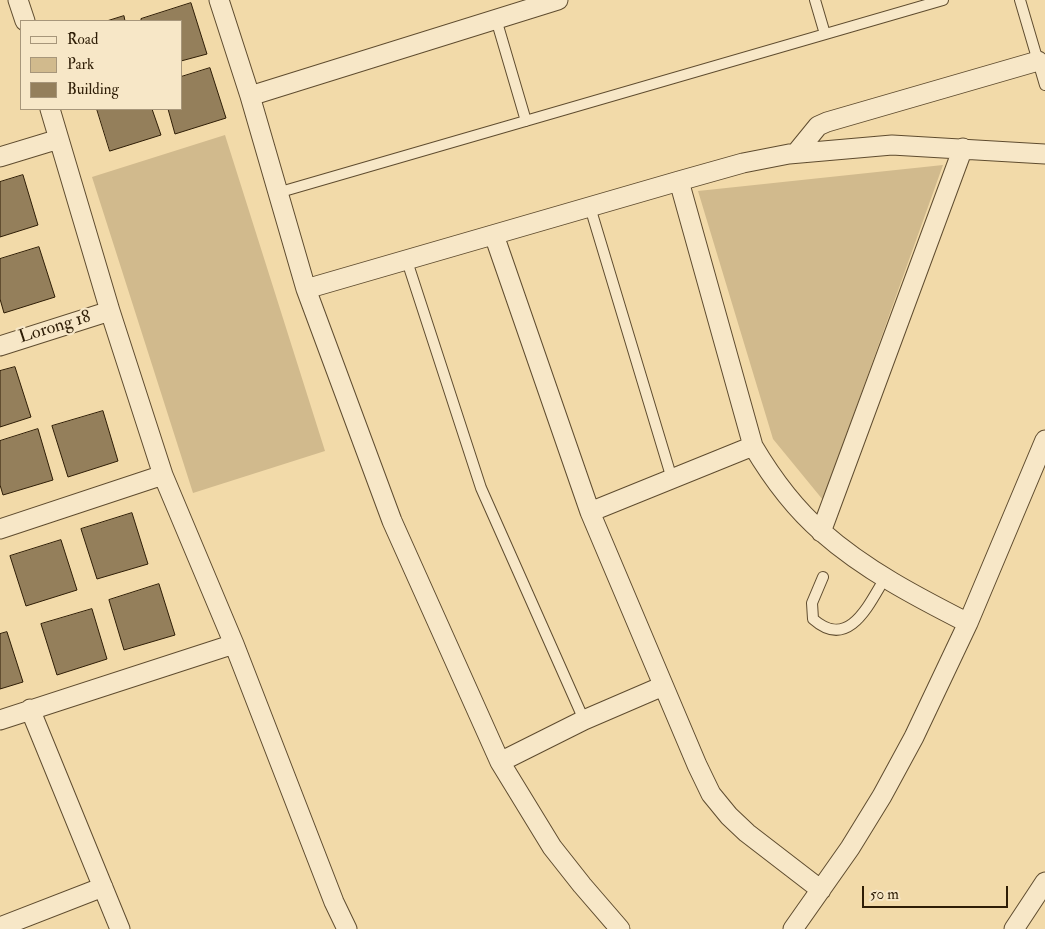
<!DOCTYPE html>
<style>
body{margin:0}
#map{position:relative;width:1045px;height:929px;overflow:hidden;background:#f2daa9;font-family:"IM FELL Double Pica",serif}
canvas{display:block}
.legend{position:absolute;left:20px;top:20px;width:162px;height:90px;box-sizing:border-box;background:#f7e7c7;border:1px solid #a7967a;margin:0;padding:6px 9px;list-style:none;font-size:15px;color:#2e1d06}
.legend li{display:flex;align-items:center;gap:10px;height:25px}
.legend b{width:25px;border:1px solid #a7967a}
.scale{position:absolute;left:862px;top:886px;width:146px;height:22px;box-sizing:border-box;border:2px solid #2e1d06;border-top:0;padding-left:6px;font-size:15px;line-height:18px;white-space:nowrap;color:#2e1d06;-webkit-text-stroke:4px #f7e7c7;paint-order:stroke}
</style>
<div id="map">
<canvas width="1045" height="929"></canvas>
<ul class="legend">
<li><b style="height:6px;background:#f7e7c7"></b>Road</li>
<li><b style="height:14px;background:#d1ba8d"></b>Park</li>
<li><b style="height:14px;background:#947f5b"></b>Building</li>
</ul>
<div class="scale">50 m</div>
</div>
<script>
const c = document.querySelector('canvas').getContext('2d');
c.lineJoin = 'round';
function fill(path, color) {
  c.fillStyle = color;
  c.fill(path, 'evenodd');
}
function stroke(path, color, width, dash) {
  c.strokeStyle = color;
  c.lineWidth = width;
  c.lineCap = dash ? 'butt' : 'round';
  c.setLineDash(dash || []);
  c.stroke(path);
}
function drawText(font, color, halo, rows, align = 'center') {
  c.font = font + ' "IM FELL Double Pica",serif';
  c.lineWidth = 4.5;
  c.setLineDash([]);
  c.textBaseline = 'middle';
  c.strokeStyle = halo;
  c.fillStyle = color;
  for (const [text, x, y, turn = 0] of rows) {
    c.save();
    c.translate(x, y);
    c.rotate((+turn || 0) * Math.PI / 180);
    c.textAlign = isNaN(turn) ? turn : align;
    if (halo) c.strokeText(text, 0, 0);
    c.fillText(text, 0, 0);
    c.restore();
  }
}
fill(new Path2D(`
 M 225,135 L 325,451 L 193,493 L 92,177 Z
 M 943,165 L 823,500 L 773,439 L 698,191 Z`), '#d1ba8d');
const building = new Path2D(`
 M 191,3 L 207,54 L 181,61 L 181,21 L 141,21 L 141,19 Z
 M 124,16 L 125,21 L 107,21 Z
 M 210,68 L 226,118 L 175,134 L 168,109 L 181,109 L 181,77 Z
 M 97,109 L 152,109 L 161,135 L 110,151 Z
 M 23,175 L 38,225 L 0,237 L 0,182 Z
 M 39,247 L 55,297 L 4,313 L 0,299 L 0,259 Z
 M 15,367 L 31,417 L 0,427 L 0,371 Z
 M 103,411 L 118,461 L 68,477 L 52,426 Z
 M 38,429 L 53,480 L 3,495 L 0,485 L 0,441 Z
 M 132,513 L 148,564 L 97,579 L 81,529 Z
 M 61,540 L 77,590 L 26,606 L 10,556 Z
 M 159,584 L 175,635 L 124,650 L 109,600 Z
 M 92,609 L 107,659 L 57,675 L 41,624 Z
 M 7,632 L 23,682 L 0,689 L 0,634 Z`);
fill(building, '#947f5b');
stroke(building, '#2e1d06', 1);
const service = new Path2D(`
 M 815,0 L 825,34
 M 1020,0 L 1045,85
 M 496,19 L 526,121
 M 277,193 L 943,0
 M 590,207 L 672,479
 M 407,261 L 481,488 L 584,720
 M 823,577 L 812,603 L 813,619 C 849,651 869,604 885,578`);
const minor = new Path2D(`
 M 18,0 L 25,21
 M 219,0 L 250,96 L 306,289 L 392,521 L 500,762 L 552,847 L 582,885 L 620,929
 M 250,96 L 558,0
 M 50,109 L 110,311 L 163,475 L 234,644 L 334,902 L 347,929
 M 796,153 L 818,126 L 827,122 L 1038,61
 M 0,157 L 59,139
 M 679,181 L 753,446 C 772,478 794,508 822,532 C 865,570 917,597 968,623
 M 494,235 L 590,512 L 697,765 L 711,794 L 729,816 L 747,833 L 821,890
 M 306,289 L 679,181 L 743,163 L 789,154 L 892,145 L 1045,154
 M 0,346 L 110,311
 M 590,512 L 753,446
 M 0,529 L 163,475
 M 821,532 L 963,148
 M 30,709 L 120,929
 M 0,720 L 234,644
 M 500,762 L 584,720 L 663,686
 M 0,927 L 103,887
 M 793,929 L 850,848 L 882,796 L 914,737 L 968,623 L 1045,440
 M 1014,929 L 1045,882`);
stroke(service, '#5f4c2f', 12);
stroke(minor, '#5f4c2f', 21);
stroke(service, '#f7e7c7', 10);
stroke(minor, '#f7e7c7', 19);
drawText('18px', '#2e1d06', '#f7e7c7', [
 ["Lorong 18",55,328,-17]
]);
</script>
